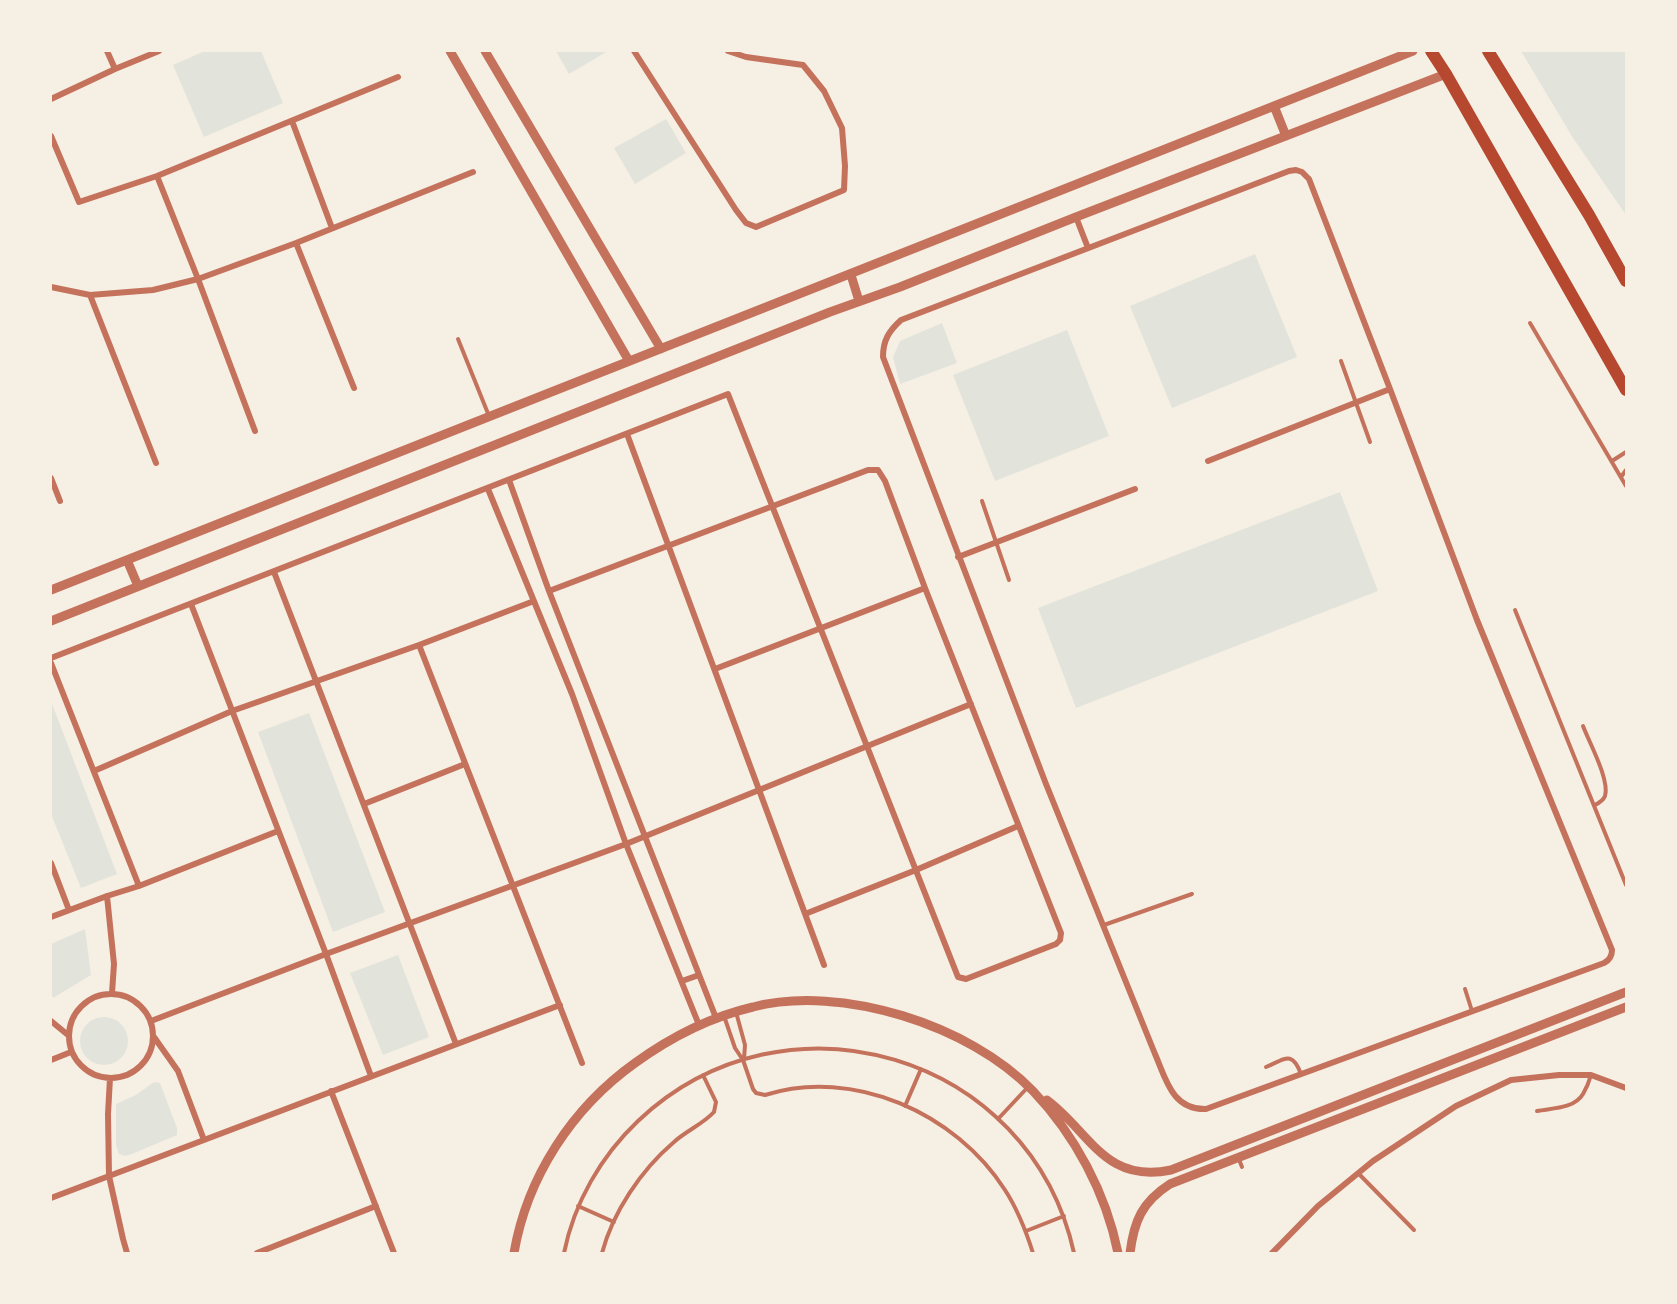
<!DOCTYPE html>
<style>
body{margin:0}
#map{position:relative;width:1677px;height:1304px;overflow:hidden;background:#f6efe4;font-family:"Fira Sans Condensed",sans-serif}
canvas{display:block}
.frame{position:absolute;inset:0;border:52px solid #f6efe4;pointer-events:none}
</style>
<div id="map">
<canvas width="1677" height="1304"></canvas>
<div class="frame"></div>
</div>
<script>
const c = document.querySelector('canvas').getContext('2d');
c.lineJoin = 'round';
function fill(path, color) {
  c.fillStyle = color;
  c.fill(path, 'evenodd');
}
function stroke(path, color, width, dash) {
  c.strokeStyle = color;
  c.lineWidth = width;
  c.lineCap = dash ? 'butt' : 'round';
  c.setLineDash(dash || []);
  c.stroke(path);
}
fill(new Path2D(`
 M 205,51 L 261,51 L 283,103 L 204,137 L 173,65 Z
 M 556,51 L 608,51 L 569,74 Z
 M 1521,51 L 1626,51 L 1626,215 L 1573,138 Z
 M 666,119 L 686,153 L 635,184 L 614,148 Z
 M 1255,254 L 1297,357 L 1172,408 L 1130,306 Z
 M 942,323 L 957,363 L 900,384 L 893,357 L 900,341 Z
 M 1067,330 L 1109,436 L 995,481 L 953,375 Z
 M 1340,492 L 1378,591 L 1076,708 L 1038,608 Z
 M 51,701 L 117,874 L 81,888 L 51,814 Z
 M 309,713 L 385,912 L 333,932 L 258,732 Z
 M 85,929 L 91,975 L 53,998 L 51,993 L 51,944 Z
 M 398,955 L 429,1037 L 383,1055 L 350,973 Z
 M80 1041a24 24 0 1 1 48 0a24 24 0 1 1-48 0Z
 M 154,1082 L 160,1083 L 177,1128 L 177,1135 L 132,1154 L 125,1156 L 119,1154 L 116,1145 L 116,1104 L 136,1095 Z`), '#e2e4dc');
stroke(new Path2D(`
 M 1530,323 L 1626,486
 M 458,339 L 489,416
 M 1341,361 L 1370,442
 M 1612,461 L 1626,452
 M 1621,477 L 1626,470
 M 982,501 L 1009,580
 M 1515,610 L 1626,885
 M 1583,726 C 1589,742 1610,780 1605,796 C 1603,801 1599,803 1595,805
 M 1104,925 L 1192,894
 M 1465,989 L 1472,1011
 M 736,1012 L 745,1045 L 744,1059
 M 724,1016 L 735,1048 L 743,1060 L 753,1089 L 756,1093 L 765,1095 C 853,1067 956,1113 1005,1190 C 1018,1210 1026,1231 1033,1253
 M 1266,1067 C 1285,1059 1292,1050 1301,1074
 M 905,1106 L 921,1069
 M 1537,1111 C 1552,1108 1574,1109 1583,1094 C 1586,1089 1589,1082 1591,1075
 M 998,1119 L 1028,1087
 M 1238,1157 L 1242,1167
 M 1358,1173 L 1414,1230
 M 578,1206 L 614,1222
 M 1026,1231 L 1064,1216
 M 564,1253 C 574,1203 601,1156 638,1121 C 786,981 1030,1054 1074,1253
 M 602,1253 C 613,1212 641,1170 674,1142 C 686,1131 703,1124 714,1112 L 716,1102 L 703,1075`), '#c5725c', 4);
stroke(new Path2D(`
 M 107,51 L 115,69
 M 634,51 L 736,210 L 746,223 L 756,227 L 844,190 L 845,166 L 842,128 L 824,91 L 803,65 L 746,57 L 728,51
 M 51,99 L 115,69 L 159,51
 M 292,121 L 332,228
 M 51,136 L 79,202 L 157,176 L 398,77
 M 1296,170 L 1302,172 L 1309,179 L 1390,389 L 1477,620 L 1612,950 C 1612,956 1610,960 1604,963 L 1206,1109 C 1172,1110 1166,1079 1155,1054 L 1046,784 L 883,357 C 883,340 889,331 901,320 L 1289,171 Z
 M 157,176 L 198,279 L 255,431
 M 1076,217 L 1088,248
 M 296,243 L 354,388
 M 51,287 L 90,295 L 153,290 L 198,279 L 296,243 L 473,172
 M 90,295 L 156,463
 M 627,434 L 824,965
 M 1208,461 L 1390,389
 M 51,478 L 60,501
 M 509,480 L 549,591 L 716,1018
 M 488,489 L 572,694 L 626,844 L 699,1025
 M 958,557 L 1135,489
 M 274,572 L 456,1044
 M 191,604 L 326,954 L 371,1076
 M 419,645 L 582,1063
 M 51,658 L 728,394 L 958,977 L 966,979 L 1056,944 L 1060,940 L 1061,933 L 925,588 L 885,481 L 878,470 L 868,470 L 549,591
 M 51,663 L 139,886
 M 715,669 L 925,588
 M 94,771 L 232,711 L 419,645 L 534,601
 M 364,804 L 465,764
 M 51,863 L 69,910
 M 107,896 L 114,964 L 112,993
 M 805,914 L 916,870 L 1018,826
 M 51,917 L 107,896 L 139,886 L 278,831
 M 682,981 L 699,975
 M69 1036a42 42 0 1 1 84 0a42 42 0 1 1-84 0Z
 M 51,1021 L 68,1035
 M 151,1021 L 326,954 L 626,844 L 971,704
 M 154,1037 L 178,1071 L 204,1140
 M 51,1060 L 71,1052
 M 110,1078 L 108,1114 L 109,1176 L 123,1239 L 127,1253
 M 331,1091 L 394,1253
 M 51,1198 L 560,1005
 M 257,1253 L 376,1206
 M 1272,1253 L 1318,1206 L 1373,1161 L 1456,1106 L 1511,1080 L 1559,1075 L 1591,1075 L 1626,1088`), '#c5725c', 6);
stroke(new Path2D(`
 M 450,51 L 629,361
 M 485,51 L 661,349
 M 1274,106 L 1286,136
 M 851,275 L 859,301
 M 127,560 L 138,586
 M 51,590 L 1413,51
 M 51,621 L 830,312 L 900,287 L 1076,217 L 1446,74
 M 1047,1100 C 1090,1132 1105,1184 1171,1170 L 1626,992
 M 514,1253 C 527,1177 572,1108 635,1063 C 671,1037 710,1017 753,1007 C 841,984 970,1025 1033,1091 C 1075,1135 1106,1193 1118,1253
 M 1130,1253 C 1134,1221 1142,1202 1170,1184 L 1626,1007`), '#c5725c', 9);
stroke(new Path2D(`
 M 1431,51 L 1446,74 L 1626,390
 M 1488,51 L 1589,215 L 1626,281`), '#b5482f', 12);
</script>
